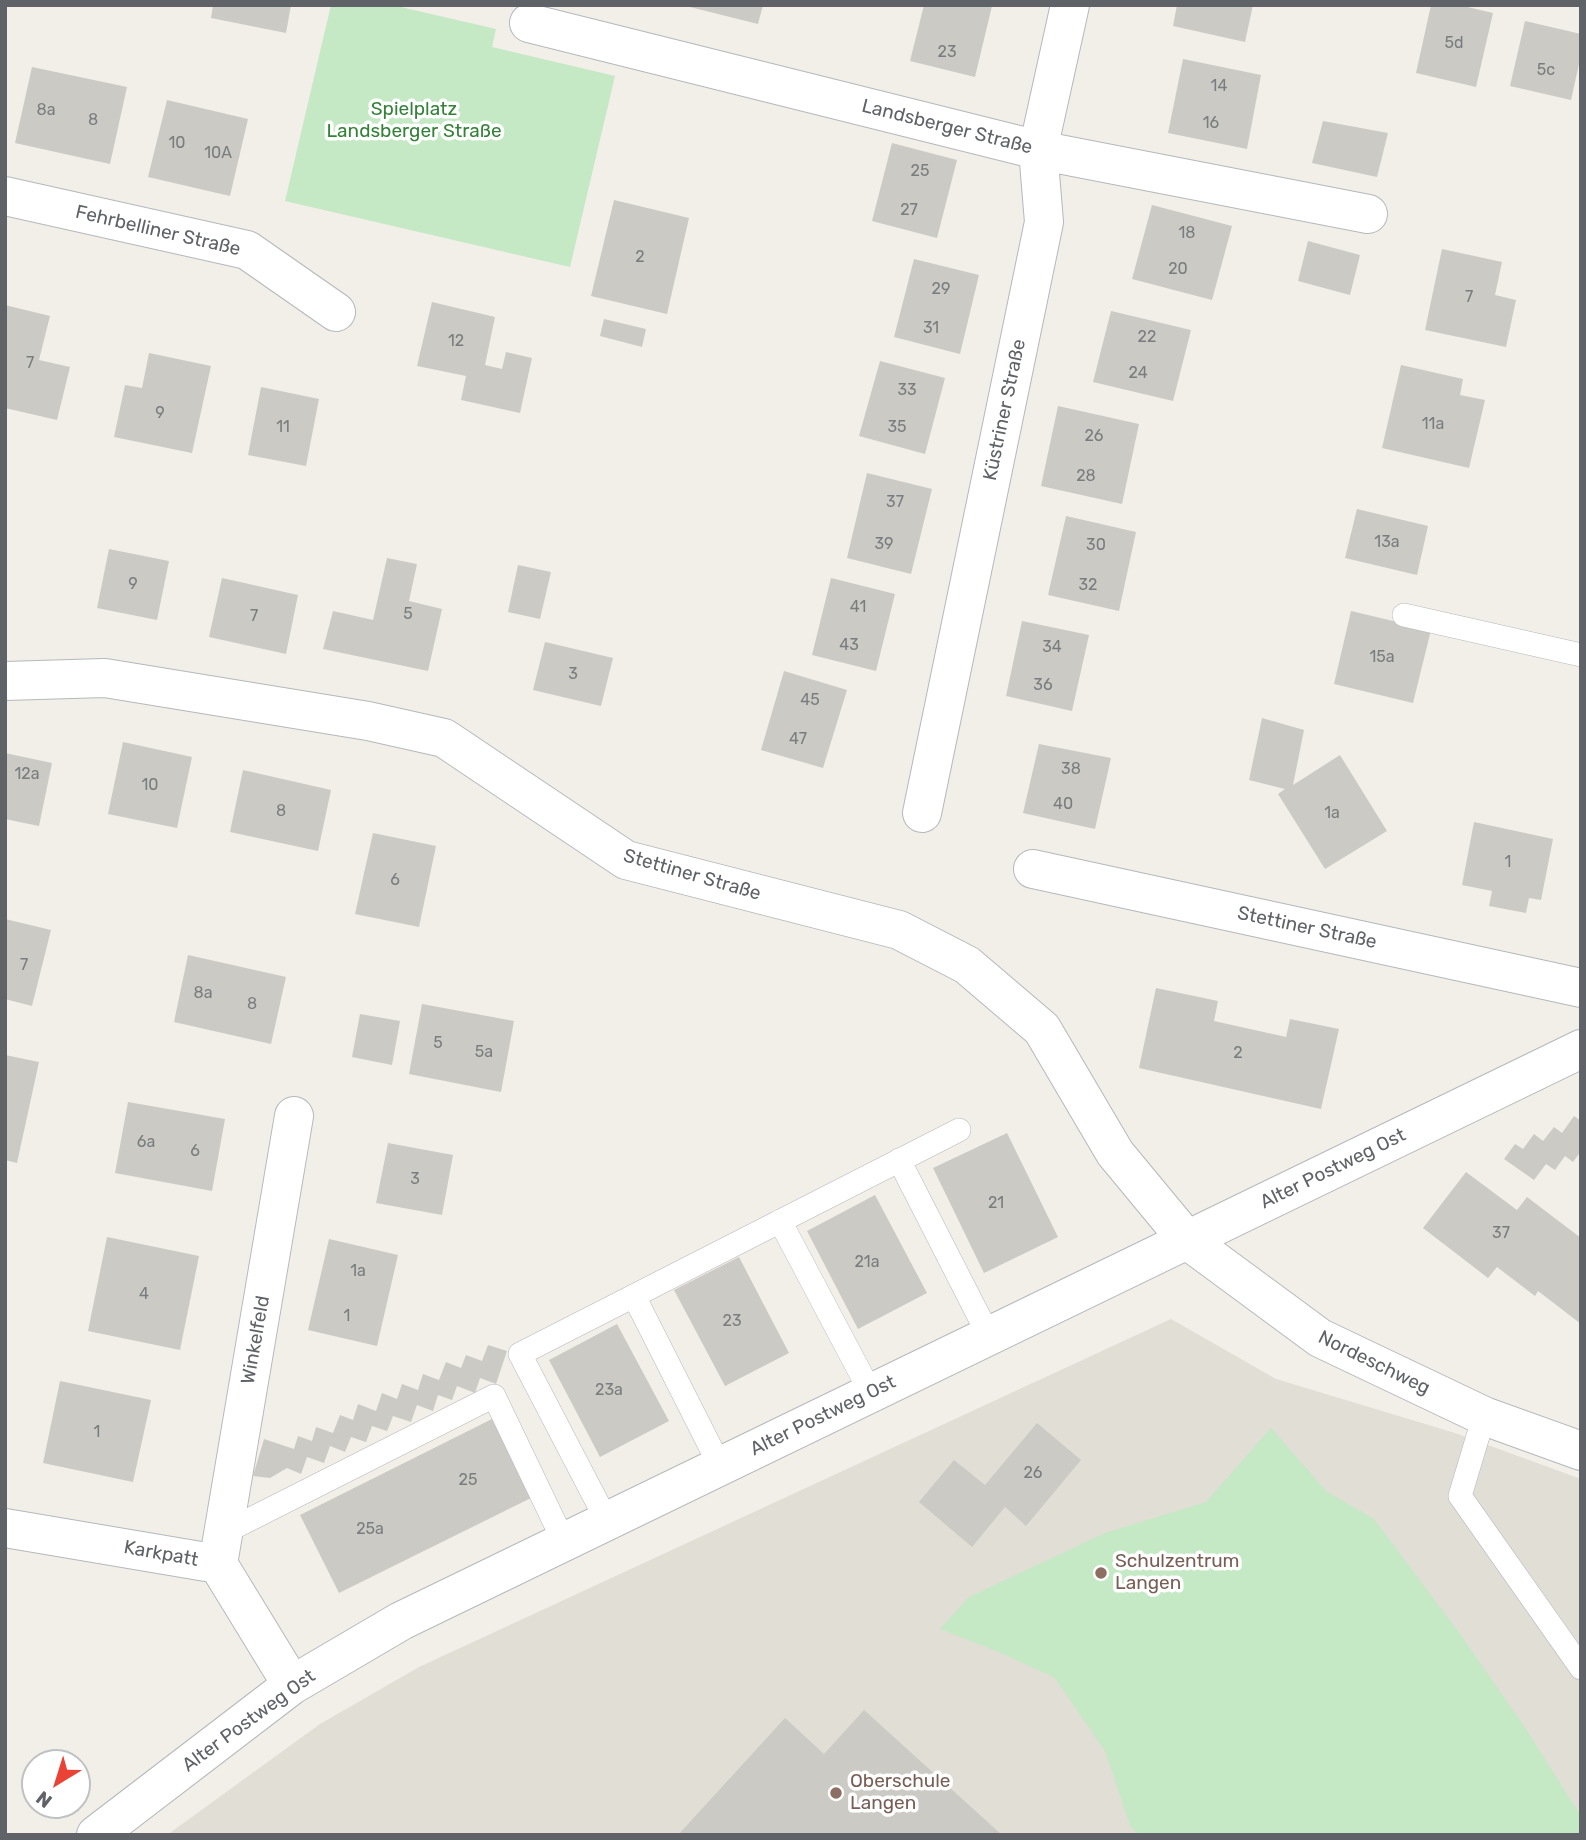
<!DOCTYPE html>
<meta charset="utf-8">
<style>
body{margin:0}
#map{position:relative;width:1586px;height:1840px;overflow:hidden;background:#f1efe8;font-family:Rubik,sans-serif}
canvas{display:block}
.frame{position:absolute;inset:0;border:7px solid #5f6368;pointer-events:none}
.north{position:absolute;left:21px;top:1749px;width:70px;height:70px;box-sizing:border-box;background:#fff;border:2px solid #bfc1c3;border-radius:50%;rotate:218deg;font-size:19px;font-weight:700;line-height:28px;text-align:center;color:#5f6368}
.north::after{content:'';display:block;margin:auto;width:24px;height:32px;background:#ea4335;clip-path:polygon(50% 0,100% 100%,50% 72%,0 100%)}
</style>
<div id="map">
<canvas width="1586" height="1840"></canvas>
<div class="frame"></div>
<div class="north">N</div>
</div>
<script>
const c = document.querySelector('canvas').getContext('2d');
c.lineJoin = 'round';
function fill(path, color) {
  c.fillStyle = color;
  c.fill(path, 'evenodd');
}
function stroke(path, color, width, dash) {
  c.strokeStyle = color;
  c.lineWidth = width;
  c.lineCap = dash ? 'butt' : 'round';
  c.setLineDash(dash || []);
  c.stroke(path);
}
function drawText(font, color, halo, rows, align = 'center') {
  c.font = font + ' Rubik,sans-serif';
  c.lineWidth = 7;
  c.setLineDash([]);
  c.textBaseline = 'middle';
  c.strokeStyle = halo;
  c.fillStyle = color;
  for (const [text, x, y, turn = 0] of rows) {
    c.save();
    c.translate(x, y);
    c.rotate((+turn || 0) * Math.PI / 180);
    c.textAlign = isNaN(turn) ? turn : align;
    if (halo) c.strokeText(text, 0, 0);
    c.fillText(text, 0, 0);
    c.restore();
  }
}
fill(new Path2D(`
 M 1171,1319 L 1276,1379 L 1455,1433 L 1581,1479 L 1581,1835 L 167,1835 L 320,1724 L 419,1667 Z`), '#e1ded6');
fill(new Path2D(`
 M 331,5 L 392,5 L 496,29 L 492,47 L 615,76 L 570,267 L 285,201 Z
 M 1271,1428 L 1326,1491 L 1374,1519 L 1460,1634 L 1524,1726 L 1581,1816 L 1581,1835 L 1139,1835 L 1130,1826 L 1105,1751 L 1055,1678 L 1001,1653 L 940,1629 L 969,1597 L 1105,1533 L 1206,1502 Z`), '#c5e8c5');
fill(new Path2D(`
 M 213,5 L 291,5 L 286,33 L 211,18 Z
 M 682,5 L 763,5 L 758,24 Z
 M 924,5 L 992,6 L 975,77 L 910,61 Z
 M 1177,5 L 1253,5 L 1245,42 L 1173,26 Z
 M 1431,5 L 1459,5 L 1493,13 L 1476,87 L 1416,73 Z
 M 1525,21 L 1581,34 L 1581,55 L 1571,100 L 1510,86 Z
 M 1183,59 L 1261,75 L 1247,149 L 1168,133 Z
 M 32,67 L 127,87 L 110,164 L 15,143 Z
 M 167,100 L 248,119 L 230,196 L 148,177 Z
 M 1323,121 L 1388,133 L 1377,177 L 1312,163 Z
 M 892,143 L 957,160 L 937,238 L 872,221 Z
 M 614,200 L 689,218 L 667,314 L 591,296 Z
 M 1152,205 L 1232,226 L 1212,300 L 1132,279 Z
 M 1308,241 L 1360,255 L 1350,295 L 1298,281 Z
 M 1442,249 L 1502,262 L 1495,295 L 1516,300 L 1506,347 L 1425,330 Z
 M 914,259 L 979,275 L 960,354 L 894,337 Z
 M 432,302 L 495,317 L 485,365 L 502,369 L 506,352 L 532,358 L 520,413 L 461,400 L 466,376 L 417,366 Z
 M 5,305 L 50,316 L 39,360 L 70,367 L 57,420 L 5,408 Z
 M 1111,311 L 1191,330 L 1173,401 L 1093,382 Z
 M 604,319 L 646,329 L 642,347 L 600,336 Z
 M 149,353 L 211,366 L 192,453 L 114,437 L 125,385 L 142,388 Z
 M 880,361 L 945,378 L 925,454 L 859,436 Z
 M 1401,365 L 1463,379 L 1460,395 L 1485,400 L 1469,468 L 1382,448 Z
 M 261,387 L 319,399 L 306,466 L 248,455 Z
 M 1058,406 L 1139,424 L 1122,504 L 1041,486 Z
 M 867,473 L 932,489 L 911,574 L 847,558 Z
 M 1357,509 L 1428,526 L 1417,575 L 1345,558 Z
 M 1066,516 L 1136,532 L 1119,611 L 1048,595 Z
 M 109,549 L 169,561 L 157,620 L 97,608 Z
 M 387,558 L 417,564 L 409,601 L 442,609 L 428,671 L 323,649 L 333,611 L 373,620 Z
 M 518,565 L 551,572 L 540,619 L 508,612 Z
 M 222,578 L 298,595 L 286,654 L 209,637 Z
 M 831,578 L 895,594 L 876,671 L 812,655 Z
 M 1351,611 L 1431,630 L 1413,703 L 1334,684 Z
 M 1022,621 L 1089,635 L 1072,711 L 1006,696 Z
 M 545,642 L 613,658 L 601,706 L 533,690 Z
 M 784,671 L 847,690 L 823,768 L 761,750 Z
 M 1262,718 L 1304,730 L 1293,785 L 1340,755 L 1387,831 L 1325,869 L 1278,794 L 1285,789 L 1249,780 Z
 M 123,742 L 192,757 L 177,828 L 108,814 Z
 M 1039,744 L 1111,758 L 1095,829 L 1023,813 Z
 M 5,753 L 52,763 L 39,826 L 5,819 Z
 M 243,770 L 331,790 L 318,851 L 230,832 Z
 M 1474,822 L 1553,839 L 1541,900 L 1529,898 L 1526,913 L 1489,906 L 1492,891 L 1462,885 Z
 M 373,833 L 436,846 L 419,927 L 355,914 Z
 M 5,919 L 51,930 L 32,1006 L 5,999 Z
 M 188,955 L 286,977 L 271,1044 L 174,1022 Z
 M 1156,988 L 1218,1001 L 1214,1021 L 1286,1037 L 1290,1019 L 1339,1029 L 1321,1109 L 1139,1068 Z
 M 422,1004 L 514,1021 L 501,1092 L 409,1074 Z
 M 360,1014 L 400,1021 L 392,1065 L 352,1057 Z
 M 5,1055 L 39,1062 L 17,1163 L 5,1160 Z
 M 128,1102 L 225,1119 L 212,1191 L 115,1173 Z
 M 1574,1116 L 1581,1121 L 1581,1151 L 1573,1162 L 1565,1156 L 1555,1170 L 1546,1164 L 1534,1180 L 1504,1159 L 1515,1144 L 1523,1149 L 1534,1134 L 1543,1141 L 1554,1127 L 1562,1133 Z
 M 1007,1133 L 1058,1237 L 984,1273 L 933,1168 Z
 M 388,1143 L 453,1155 L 442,1215 L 376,1203 Z
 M 1466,1172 L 1517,1210 L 1527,1197 L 1581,1238 L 1581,1324 L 1538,1291 L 1535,1296 L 1497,1267 L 1488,1278 L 1423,1228 Z
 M 875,1195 L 927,1293 L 858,1329 L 807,1231 Z
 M 107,1237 L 199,1256 L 180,1350 L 88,1331 Z
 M 329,1239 L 398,1255 L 377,1346 L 308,1330 Z
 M 739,1257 L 789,1353 L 725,1386 L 674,1290 Z
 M 617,1324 L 669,1421 L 600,1457 L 549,1360 Z
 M 488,1345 L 507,1351 L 496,1384 L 480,1378 L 475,1393 L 457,1386 L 452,1400 L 438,1395 L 433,1411 L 417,1405 L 411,1422 L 393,1416 L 387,1431 L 372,1426 L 366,1442 L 351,1437 L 345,1452 L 330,1446 L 324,1463 L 307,1457 L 301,1474 L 287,1468 L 270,1478 L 253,1476 L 264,1439 L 294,1449 L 298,1436 L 312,1441 L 316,1427 L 333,1433 L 340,1415 L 353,1420 L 358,1404 L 376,1411 L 382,1393 L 397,1399 L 402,1384 L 418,1390 L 423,1374 L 439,1380 L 446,1362 L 461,1368 L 466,1355 L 482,1361 Z
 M 60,1381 L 151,1400 L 133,1482 L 43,1463 Z
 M 496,1417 L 535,1496 L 339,1593 L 300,1515 Z
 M 1037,1423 L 1081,1460 L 1026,1526 L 1005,1507 L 972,1547 L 919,1502 L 954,1460 L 985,1485 Z
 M 864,1710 L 1002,1835 L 678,1835 L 785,1718 L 824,1754 Z`), '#cccac5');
const lane = new Path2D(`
 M 1404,615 L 1581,655
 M 899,1160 L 989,1336
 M 780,1221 L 871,1393
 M 634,1296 L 720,1466
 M 1484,1416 L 1460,1496 L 1581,1668
 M 607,1521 L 520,1354 L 959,1130
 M 223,1533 L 494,1396 L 564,1542`);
const street = new Path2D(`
 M 529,23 L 1038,150 L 1368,214
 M 5,196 L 247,250 L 336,312
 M 5,681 L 105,678 L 368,721 L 444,738 L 626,860 L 899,930 L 967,965 L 1042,1029 L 1115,1153 L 1187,1240 L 1320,1338 L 1484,1416 L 1581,1451
 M 922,813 L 1044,222 L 1038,150 L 1070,5
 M 1033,869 L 1581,988
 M 5,1528 L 218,1564 L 292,1685
 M 218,1564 L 294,1116
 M 96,1835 L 292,1685 L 401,1621 L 1581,1049`);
stroke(lane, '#b5b8bc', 24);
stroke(street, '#b5b8bc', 40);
stroke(lane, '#fff', 23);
stroke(street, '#fff', 38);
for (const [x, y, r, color] of [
 [1101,1573,7,"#8d6e63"],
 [836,1793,7,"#8d6e63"]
]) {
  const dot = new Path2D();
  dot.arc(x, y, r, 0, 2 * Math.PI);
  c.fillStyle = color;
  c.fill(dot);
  stroke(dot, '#fff', 2.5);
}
drawText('16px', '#7a7d7f', null, [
 ["5d",1454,43],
 ["23",947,52],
 ["5c",1546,70],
 ["14",1219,86],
 ["8a",46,110],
 ["8",93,120],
 ["16",1211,123],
 ["10",177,143],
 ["10A",218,153],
 ["25",920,171],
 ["27",909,210],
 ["18",1187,233],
 ["2",640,257],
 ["20",1178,269],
 ["29",941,289],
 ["7",1469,297],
 ["31",931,328],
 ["22",1147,337],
 ["12",456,341],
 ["7",30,363],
 ["24",1138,373],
 ["33",907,390],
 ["9",160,413],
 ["11a",1433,424],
 ["11",283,427],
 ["35",897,427],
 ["26",1094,436],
 ["28",1086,476],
 ["37",895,502],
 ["13a",1387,542],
 ["39",884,544],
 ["30",1096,545],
 ["9",133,584],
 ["32",1088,585],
 ["41",858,607],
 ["5",408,614],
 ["7",254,616],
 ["43",849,645],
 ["34",1052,647],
 ["15a",1382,657],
 ["3",573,674],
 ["36",1043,685],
 ["45",810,700],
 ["47",798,739],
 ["38",1071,769],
 ["12a",27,774],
 ["10",150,785],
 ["40",1063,804],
 ["8",281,811],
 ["1a",1332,813],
 ["1",1508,862],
 ["6",395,880],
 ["7",24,965],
 ["8a",203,993],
 ["8",252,1004],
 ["5",438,1043],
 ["5a",484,1052],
 ["2",1238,1053],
 ["6a",146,1142],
 ["6",195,1151],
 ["3",415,1179],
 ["21",996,1203],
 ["37",1501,1233],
 ["21a",867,1262],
 ["1a",358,1271],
 ["4",144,1294],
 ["1",347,1316],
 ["23",732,1321],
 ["23a",609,1390],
 ["1",97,1432],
 ["26",1033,1473],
 ["25",468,1480],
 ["25a",370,1529]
]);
drawText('19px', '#348238', '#fff', [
 ["Spielplatz",414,110],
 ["Landsberger Straße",414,132]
]);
drawText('19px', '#5f6368', '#fff', [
 ["Landsberger Straße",947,127,14],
 ["Fehrbelliner Straße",158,231,13],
 ["Küstriner Straße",1005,410,-78],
 ["Stettiner Straße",692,875,16],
 ["Stettiner Straße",1307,928,12],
 ["Alter Postweg Ost",1333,1169,-26],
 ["Winkelfeld",256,1340,-80],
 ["Nordeschweg",1374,1363,26],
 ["Alter Postweg Ost",823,1416,-26],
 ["Karkpatt",161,1554,10],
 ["Alter Postweg Ost",249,1721,-36]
]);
drawText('19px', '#785e54', '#fff', [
 ["Schulzentrum",1115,1562],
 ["Langen",1115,1584],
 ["Oberschule",850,1782],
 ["Langen",850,1804]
], 'left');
</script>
